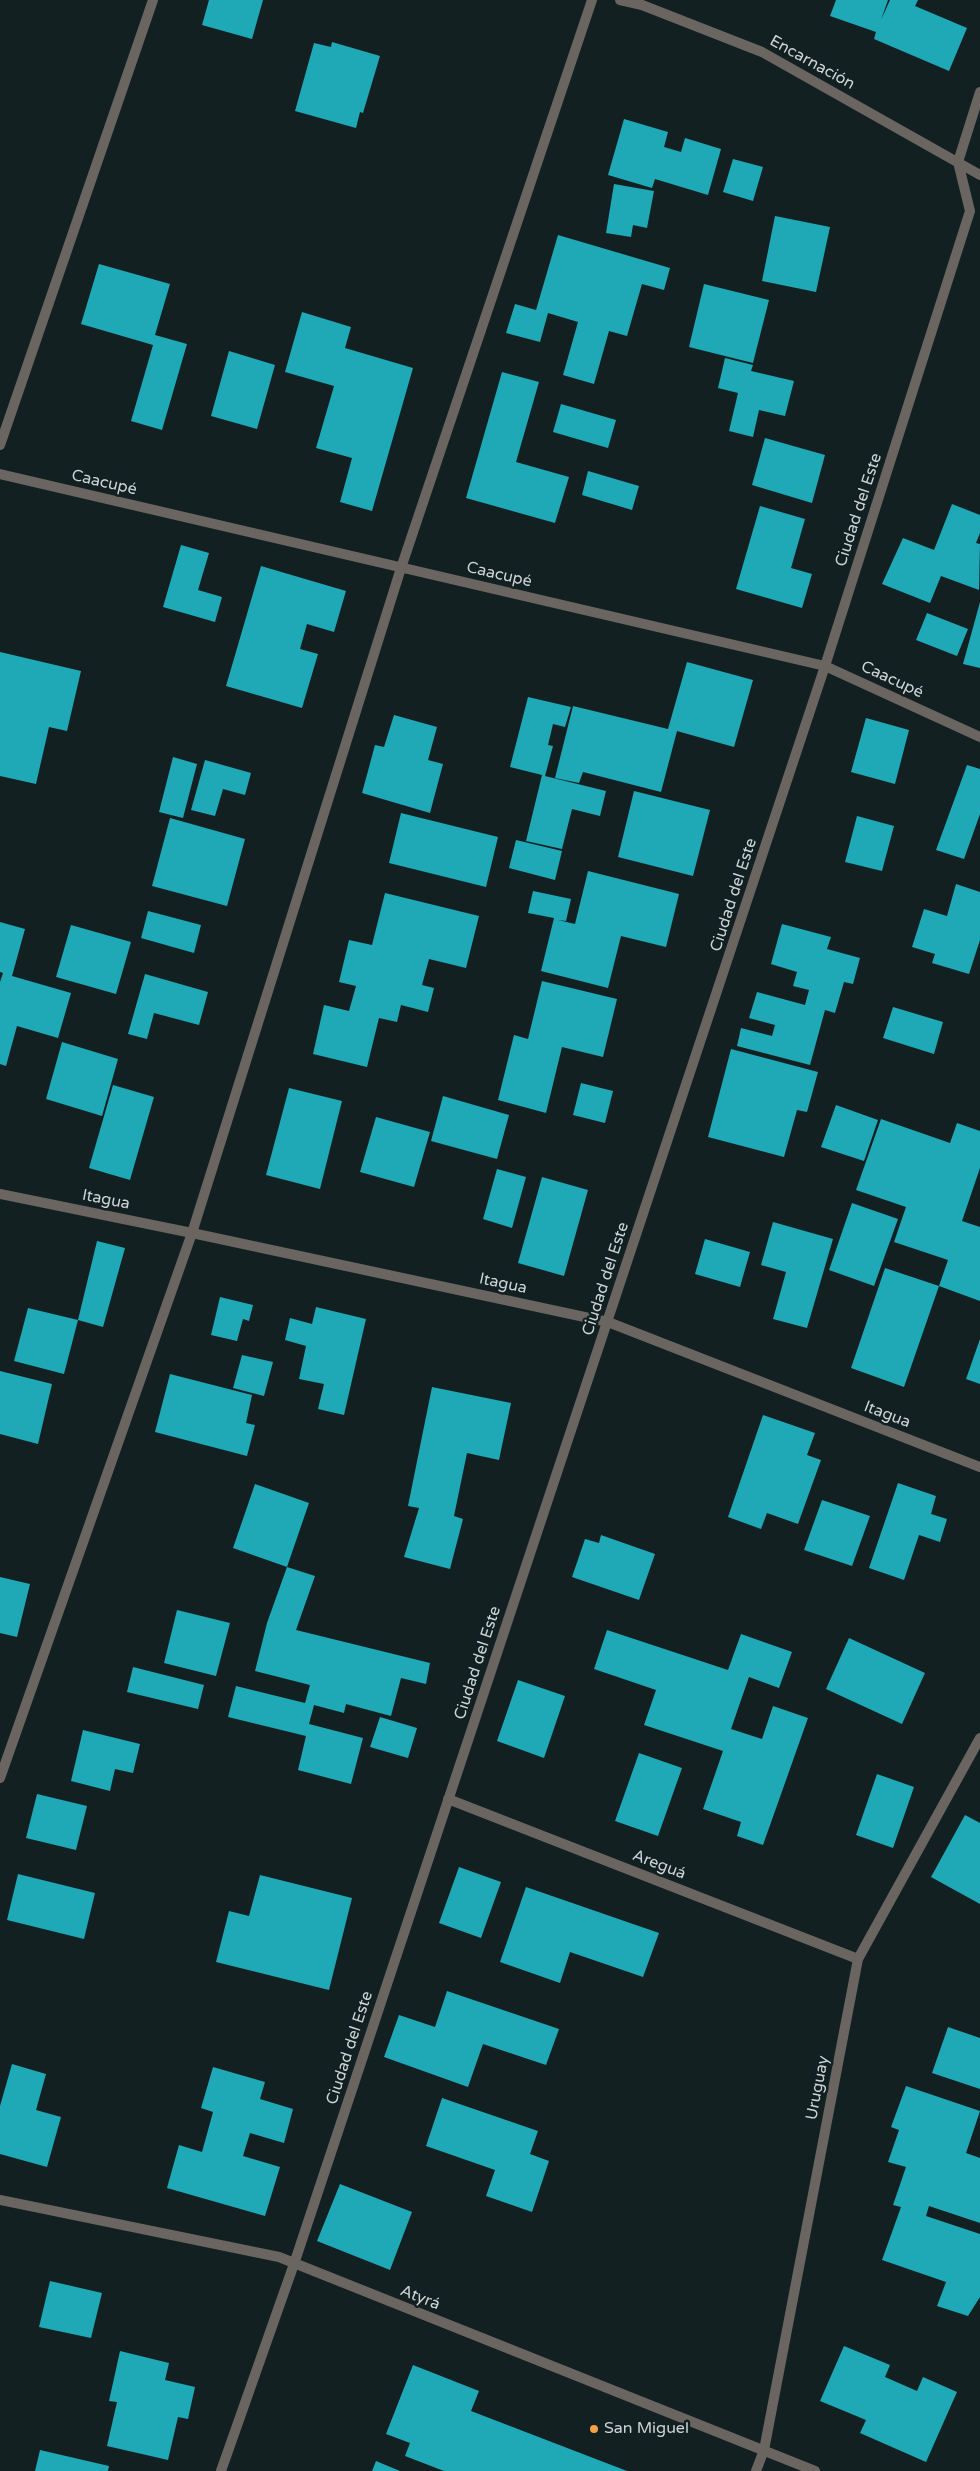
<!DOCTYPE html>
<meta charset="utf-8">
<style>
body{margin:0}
canvas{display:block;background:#122022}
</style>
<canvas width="980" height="2471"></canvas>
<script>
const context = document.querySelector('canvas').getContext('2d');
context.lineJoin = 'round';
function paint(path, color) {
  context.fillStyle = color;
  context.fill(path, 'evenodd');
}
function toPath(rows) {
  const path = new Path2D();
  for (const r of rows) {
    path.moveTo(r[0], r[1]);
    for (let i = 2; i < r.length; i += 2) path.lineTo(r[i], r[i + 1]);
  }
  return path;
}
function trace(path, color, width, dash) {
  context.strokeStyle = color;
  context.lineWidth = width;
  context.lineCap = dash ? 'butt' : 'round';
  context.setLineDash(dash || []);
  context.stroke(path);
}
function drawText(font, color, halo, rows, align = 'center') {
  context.font = font + ' "Varela Round",sans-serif';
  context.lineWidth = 5;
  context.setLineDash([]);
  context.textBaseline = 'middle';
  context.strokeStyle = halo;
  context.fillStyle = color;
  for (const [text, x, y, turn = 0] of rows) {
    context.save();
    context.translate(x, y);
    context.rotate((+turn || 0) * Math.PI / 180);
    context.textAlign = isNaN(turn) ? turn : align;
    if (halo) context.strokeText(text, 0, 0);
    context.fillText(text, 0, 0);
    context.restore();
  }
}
paint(toPath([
 [209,0,263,0,252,39,202,25],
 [836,0,888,0,881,20,890,0,918,0,915,6,967,28,949,71,874,39,876,32,830,16],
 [332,42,380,56,363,113,360,112,356,128,295,111,314,43,331,47],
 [624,119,668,132,664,147,681,152,685,138,721,149,708,195,655,179,652,188,608,175],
 [733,159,763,167,753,201,723,192],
 [614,184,654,191,647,228,633,225,631,237,606,233],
 [775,216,830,227,816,292,762,281],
 [558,235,670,268,664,290,642,284,627,336,609,331,594,384,563,375,578,322,548,313,540,342,506,333,515,304,536,310],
 [99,264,170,284,155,335,187,344,162,430,131,421,153,345,81,324],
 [704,284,769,300,753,363,689,347],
 [302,312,351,327,345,348,413,368,372,511,340,502,352,458,316,448,334,386,285,372],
 [229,351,275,365,257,429,211,416],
 [725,358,753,365,751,371,794,381,785,416,759,410,753,437,729,431,738,393,718,388],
 [502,372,539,382,516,462,569,477,555,523,466,498],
 [561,404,616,420,608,448,553,432],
 [765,438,825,455,812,503,752,485],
 [588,471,639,486,632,510,582,495],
 [952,504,980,515,980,533,976,543,980,544,979,590,941,576,930,603,882,584,903,538,934,550],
 [760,506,805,519,791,568,812,574,802,608,736,589],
 [181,545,209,553,198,590,222,597,215,622,163,607],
 [261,566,346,591,334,632,307,624,300,649,318,654,302,708,226,686],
 [980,602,980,668,963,664],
 [927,613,968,629,957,656,916,640],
 [0,652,81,671,67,731,49,727,36,784,0,776],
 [687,662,753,680,734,747,677,731,661,792,583,772,579,783,555,778,573,706,668,729],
 [528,697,571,707,565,727,553,724,548,745,553,746,545,776,606,791,600,816,572,809,562,849,526,841,542,775,510,767],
 [394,715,437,727,428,760,443,764,430,813,362,793,375,745,384,747],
 [866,718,909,730,895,784,851,772],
 [173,757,197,764,183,818,159,812],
 [205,760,251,773,245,795,223,789,215,816,191,810],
 [967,765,980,769,980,814,964,859,936,850],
 [634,791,710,810,693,876,618,857],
 [401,813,498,837,486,887,389,863],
 [857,816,894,826,882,871,845,862],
 [170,818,245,839,227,906,152,886],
 [516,840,562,851,555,880,509,868],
 [588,871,679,894,666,947,621,936,608,988,541,971,554,918,528,913,533,891,571,899,566,921,558,920,575,924],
 [956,884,980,892,980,940,969,974,932,963,935,954,912,947,924,909,947,916],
 [385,893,479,916,466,968,429,959,422,985,434,988,428,1012,401,1005,397,1022,379,1018,367,1067,313,1054,324,1005,349,1011,356,986,339,982,349,940,372,945],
 [148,911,201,925,194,953,141,938],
 [0,922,25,929,12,976,71,993,58,1038,17,1026,6,1066,0,1064,0,982,3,973,0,972],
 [782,924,831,937,827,949,860,958,853,984,844,982,835,1013,825,1010,810,1065,737,1046,741,1028,772,1036,775,1025,749,1018,757,992,805,1005,809,990,793,986,797,972,771,964],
 [71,925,131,942,116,994,56,977],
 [145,974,208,992,199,1025,154,1013,147,1039,128,1034],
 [542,981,617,999,603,1057,562,1047,546,1113,498,1100,514,1035,528,1039],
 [893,1007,943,1022,934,1054,883,1038],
 [62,1042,118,1059,102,1116,46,1099],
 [731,1049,818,1072,807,1112,797,1110,784,1157,708,1137],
 [581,1083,613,1091,605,1123,573,1115],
 [113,1085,154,1097,130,1180,89,1168],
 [289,1088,342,1101,320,1189,266,1175],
 [443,1096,509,1115,497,1159,431,1141],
 [836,1105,878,1120,864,1161,821,1147],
 [376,1117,430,1132,414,1187,360,1172],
 [881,1119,950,1143,957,1123,980,1131,980,1168,962,1221,980,1227,980,1301,939,1286,948,1260,894,1242,906,1207,856,1190],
 [497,1169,526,1177,512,1228,483,1219],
 [542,1177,588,1190,564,1276,518,1263],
 [852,1203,898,1219,874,1286,829,1270],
 [773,1222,833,1239,807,1328,773,1319,786,1272,761,1265],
 [705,1239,750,1252,740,1287,695,1274],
 [97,1241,125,1248,103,1327,78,1320],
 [885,1268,939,1286,904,1387,851,1368],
 [220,1297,253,1305,249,1321,243,1319,237,1341,211,1335],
 [316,1307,366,1319,344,1415,318,1409,324,1384,299,1379,306,1346,285,1340,290,1318,312,1324],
 [28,1308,78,1320,64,1374,14,1361],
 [980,1339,980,1384,966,1379],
 [242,1355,273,1362,264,1396,233,1388],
 [0,1371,52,1384,38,1444,0,1434],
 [170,1374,252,1395,246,1423,255,1425,247,1456,155,1432],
 [432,1387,511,1403,499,1460,467,1453,454,1516,463,1519,450,1569,404,1557,419,1508,408,1506],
 [763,1415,815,1433,807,1455,821,1460,798,1524,767,1513,761,1529,728,1517],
 [898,1483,936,1496,931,1514,947,1519,940,1542,919,1535,904,1580,869,1568],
 [255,1484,309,1503,287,1567,233,1548],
 [822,1500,870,1516,852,1566,804,1550],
 [601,1535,655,1554,639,1600,572,1577,585,1539,599,1543],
 [287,1567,315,1576,296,1630,430,1663,426,1684,401,1678,391,1716,346,1704,344,1713,314,1705,309,1724,363,1738,351,1784,298,1770,306,1736,228,1717,236,1686,305,1703,310,1685,255,1671,267,1623],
 [0,1577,30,1584,17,1637,0,1633],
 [177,1610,230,1623,216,1676,164,1663],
 [607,1630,728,1670,741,1634,792,1652,779,1688,749,1677,731,1729,762,1739,773,1706,808,1718,763,1845,737,1836,741,1822,703,1809,723,1751,644,1725,656,1690,594,1669],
 [849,1638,925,1673,902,1724,826,1689],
 [133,1667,204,1685,198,1709,127,1692],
 [518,1680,565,1696,544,1758,497,1741],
 [380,1717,417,1728,408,1758,370,1747],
 [83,1730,140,1744,133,1773,115,1769,110,1791,71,1781],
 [639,1753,682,1768,658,1836,615,1821],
 [877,1774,914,1787,893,1848,856,1835],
 [37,1794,87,1806,76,1850,26,1838],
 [965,1815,980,1823,980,1904,931,1877],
 [459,1867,501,1882,481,1938,439,1923],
 [18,1874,95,1893,84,1939,7,1920],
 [260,1875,352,1898,329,1990,216,1962,229,1911,249,1916],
 [526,1887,659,1933,643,1977,570,1952,560,1983,500,1962],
 [447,1991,559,2029,546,2065,483,2044,468,2087,384,2057,399,2015,435,2027],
 [948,2027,980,2038,980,2089,932,2073],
 [12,2064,46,2074,36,2110,61,2117,47,2167,0,2154,0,2106],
 [213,2067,265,2082,260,2099,293,2109,284,2143,250,2133,243,2156,280,2167,265,2216,167,2188,179,2145,202,2152,213,2112,201,2108],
 [906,2086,980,2111,966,2153,980,2158,980,2223,929,2206,926,2216,980,2234,980,2297,968,2316,937,2306,946,2282,882,2260,901,2207,893,2205,906,2167,888,2162,899,2130,891,2127],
 [442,2098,538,2131,530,2154,549,2161,532,2212,486,2196,495,2170,426,2146],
 [340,2184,412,2212,390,2270,317,2241],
 [50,2281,102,2293,91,2338,39,2327],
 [844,2346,890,2365,885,2377,917,2391,923,2377,957,2392,926,2462,860,2433,866,2420,820,2401],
 [120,2351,169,2363,165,2380,195,2387,188,2419,178,2417,168,2460,107,2446,117,2402,109,2401],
 [413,2365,479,2391,471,2411,627,2471,444,2471,405,2456,410,2443,386,2434],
 [40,2450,109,2466,108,2471,35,2471],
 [376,2461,400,2471,372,2471]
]), '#1fa8b6');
trace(toPath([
 [620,0,642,5,762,52,980,175],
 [0,445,153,0],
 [0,474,825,666,980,737],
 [0,1194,192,1233,608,1322,980,1467],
 [0,1778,192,1233,401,568,592,0],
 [448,1799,858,1959],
 [0,2200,279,2257,815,2471],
 [221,2471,294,2264,825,666,970,211,958,162,980,92],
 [756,2471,764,2450,858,1959,980,1738]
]), '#6a6561', 10);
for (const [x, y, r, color] of [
 [594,2429,5,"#f5a246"]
]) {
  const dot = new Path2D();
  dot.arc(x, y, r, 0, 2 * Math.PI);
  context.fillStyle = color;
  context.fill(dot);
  trace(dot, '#122022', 2);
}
drawText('16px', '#ccd5d6', '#122022', [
 ["Encarnación",812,63,29],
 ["Caacupé",104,483,13],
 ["Ciudad del Este",859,510,-72],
 ["Caacupé",499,575,13],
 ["Caacupé",892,680,25],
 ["Ciudad del Este",734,895,-72],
 ["Itagua",106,1200,11],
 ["Ciudad del Este",606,1279,-72],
 ["Itagua",503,1284,12],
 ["Itagua",887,1415,21],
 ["Ciudad del Este",478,1663,-72],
 ["Areguá",659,1865,21],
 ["Ciudad del Este",350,2048,-72],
 ["Uruguay",818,2088,-79],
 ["Atyrá",420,2298,22]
]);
drawText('16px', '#ccd5d6', '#122022', [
 ["San Miguel",604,2429]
], 'left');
</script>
